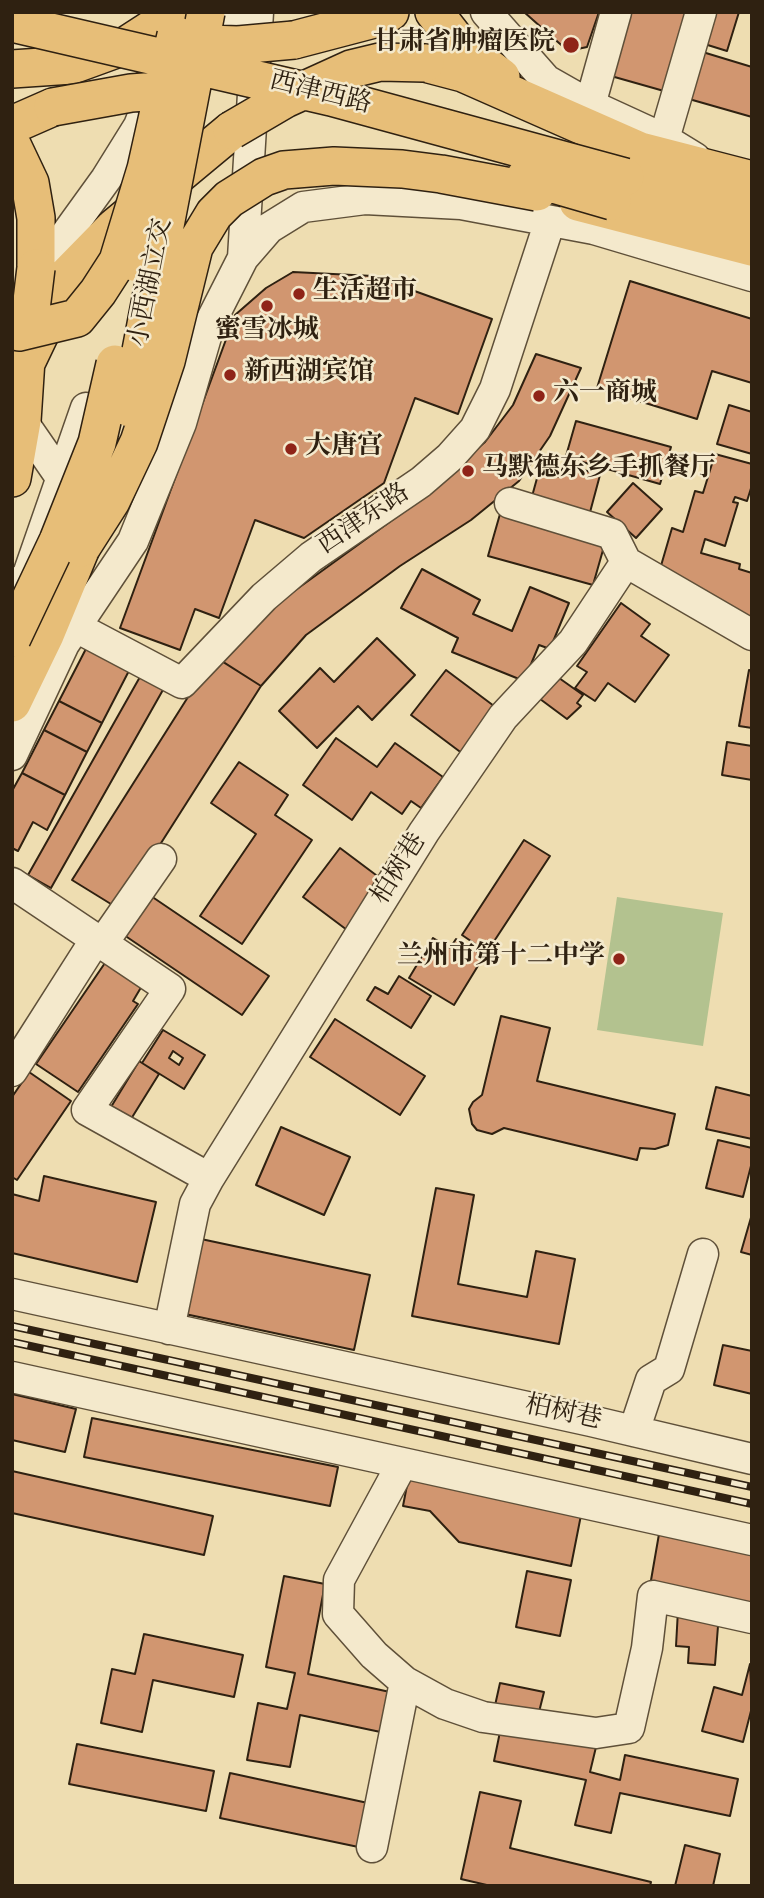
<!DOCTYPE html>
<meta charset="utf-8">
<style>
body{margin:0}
#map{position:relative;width:764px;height:1898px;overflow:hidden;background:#eeddb1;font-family:"Sorts Mill Goudy",serif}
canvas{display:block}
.frame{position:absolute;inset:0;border:14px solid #2f2111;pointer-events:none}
</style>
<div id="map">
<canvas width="764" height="1898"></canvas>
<div class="frame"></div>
</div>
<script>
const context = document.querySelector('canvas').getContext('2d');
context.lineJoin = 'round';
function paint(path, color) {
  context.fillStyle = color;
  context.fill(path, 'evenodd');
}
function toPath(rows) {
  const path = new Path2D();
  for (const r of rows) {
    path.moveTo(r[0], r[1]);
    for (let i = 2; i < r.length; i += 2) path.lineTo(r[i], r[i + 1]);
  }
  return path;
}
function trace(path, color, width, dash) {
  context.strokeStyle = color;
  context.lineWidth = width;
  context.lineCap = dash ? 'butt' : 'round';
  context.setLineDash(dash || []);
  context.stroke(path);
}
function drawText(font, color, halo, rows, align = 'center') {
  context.font = font + ' "Sorts Mill Goudy","Noto Serif SC",serif';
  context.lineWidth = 5;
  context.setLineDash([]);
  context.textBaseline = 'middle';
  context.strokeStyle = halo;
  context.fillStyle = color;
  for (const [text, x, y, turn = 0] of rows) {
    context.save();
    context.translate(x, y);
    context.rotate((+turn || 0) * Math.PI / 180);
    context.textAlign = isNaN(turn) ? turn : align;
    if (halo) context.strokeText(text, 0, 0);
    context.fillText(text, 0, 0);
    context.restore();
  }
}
paint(toPath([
 [617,897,723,913,703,1046,597,1030]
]), '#b3c28f');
const building = toPath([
 [524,12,599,12,587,47,568,51,524,12],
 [630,12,695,12,671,93,611,76,630,12],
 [707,12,739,12,727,51,698,42,707,12],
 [696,50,752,67,752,117,682,97,696,50],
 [293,272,373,276,492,319,458,414,415,398,384,483,304,538,255,520,219,618,195,609,180,650,120,628,235,315,266,288,293,272],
 [630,281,752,319,752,383,712,371,697,419,597,388,630,281],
 [536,354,581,368,550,436,519,481,471,520,400,566,306,635,261,686,223,662,279,602,402,513,485,442,513,405,536,354],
 [729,405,752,412,752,454,717,444,729,405],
 [576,421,671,447,660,484,579,461,577,468,600,475,589,516,531,500,539,471,560,477,576,421],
 [715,454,752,464,752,485,747,501,735,497,733,502,738,503,725,546,705,539,701,553,740,564,739,569,752,573,752,618,658,576,672,528,683,532,695,491,703,493,715,454],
 [633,483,662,509,636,538,607,512,633,483],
 [500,514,605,543,593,585,488,556,500,514],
 [422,569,480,600,473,614,512,631,530,587,569,603,550,649,539,645,524,681,452,652,458,638,401,608,422,569],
 [621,603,650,624,641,636,669,655,635,702,608,683,595,701,575,688,587,672,577,666,621,603],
 [377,638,415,675,372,720,358,706,317,748,279,711,320,668,334,682,377,638],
 [90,641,133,663,102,723,59,701,90,641],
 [214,656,261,686,119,909,72,880,214,656],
 [145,668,168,681,51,888,28,875,145,668],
 [446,670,498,709,463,754,411,715,446,670],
 [749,670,752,671,752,728,739,726,749,670],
 [552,673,583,695,577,703,581,706,567,719,536,696,552,673],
 [59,701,102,723,87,752,44,730,59,701],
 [44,730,87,752,65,795,22,773,44,730],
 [336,738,377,767,395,743,443,777,421,808,411,801,402,814,371,792,352,820,303,785,336,738],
 [727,742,752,746,752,780,722,775,727,742],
 [239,762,288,795,275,815,312,840,242,944,200,916,256,834,211,803,239,762],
 [22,773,65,795,47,830,33,822,18,851,12,848,12,791,22,773],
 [524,840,550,856,487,952,462,935,524,840],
 [340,848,384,881,347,930,303,897,340,848],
 [148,894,269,976,242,1015,121,933,148,894],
 [433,938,450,948,456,939,484,956,454,1005,409,978,433,938],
 [107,960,143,984,133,1001,138,1004,78,1092,36,1064,107,960],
 [399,976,431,996,411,1028,367,1000,375,987,388,994,399,976],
 [501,1016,550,1028,537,1081,675,1114,668,1145,655,1149,640,1148,637,1160,504,1128,492,1134,477,1130,472,1124,469,1109,473,1102,482,1095,501,1016],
 [335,1019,425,1076,400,1115,310,1057,335,1019],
 [163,1030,205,1055,184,1089,142,1063,163,1030],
 [173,1051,183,1058,179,1065,169,1058,173,1051],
 [139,1061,159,1074,131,1119,111,1107,139,1061],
 [29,1072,71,1101,17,1180,12,1177,12,1097,29,1072],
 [716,1087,752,1096,752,1139,706,1129,716,1087],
 [281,1127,350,1157,324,1215,256,1185,281,1127],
 [718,1140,752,1148,752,1162,743,1197,706,1188,718,1140],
 [44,1176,156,1202,137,1282,12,1253,12,1194,39,1201,44,1176],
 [436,1188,474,1195,458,1284,527,1297,536,1251,575,1259,559,1344,412,1316,436,1188],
 [752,1214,752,1255,741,1252,752,1214],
 [201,1239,370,1275,354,1350,185,1314,201,1239],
 [723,1345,752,1351,752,1394,714,1385,723,1345],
 [12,1394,76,1409,65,1452,12,1440,12,1394],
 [92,1418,338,1467,330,1506,84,1457,92,1418],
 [12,1471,213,1516,204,1555,12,1513,12,1471],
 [409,1475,582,1510,571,1566,459,1542,430,1511,403,1506,409,1475],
 [659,1534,752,1551,752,1605,650,1586,659,1534],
 [527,1571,571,1580,560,1636,516,1627,527,1571],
 [284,1576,325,1584,308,1674,399,1694,390,1734,300,1715,290,1767,247,1760,258,1703,287,1709,295,1673,266,1667,284,1576],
 [678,1610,719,1613,715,1665,688,1663,689,1647,676,1646,678,1610],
 [144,1634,243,1655,234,1697,153,1680,142,1732,101,1723,112,1669,135,1674,144,1634],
 [750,1664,752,1707,743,1742,702,1731,714,1687,742,1695,750,1664],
 [500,1683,544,1692,537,1720,494,1710,500,1683],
 [501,1727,596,1747,590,1772,620,1780,625,1755,738,1779,730,1816,620,1793,611,1833,575,1825,586,1780,494,1761,501,1727],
 [77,1744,214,1771,206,1811,69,1784,77,1744],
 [230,1773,377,1805,368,1849,220,1818,230,1773],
 [480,1792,521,1801,510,1848,651,1882,650,1886,491,1886,461,1879,480,1792],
 [685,1845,720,1854,713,1886,675,1886,685,1845]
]);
paint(building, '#d19670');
trace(building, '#2f2111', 2);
const minor = toPath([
 [486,12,546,80,590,105,664,139,695,158],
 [191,41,235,12],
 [590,105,616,12],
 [664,139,701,12],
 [243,258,269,228,303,207,365,199,461,204,594,229,752,276],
 [34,289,67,233,106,179,139,126,151,95],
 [22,421,60,476],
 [626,562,752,635],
 [12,582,23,589,86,408],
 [76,627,182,683,264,597,311,557,421,482,450,457,475,429,495,389,550,221],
 [12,755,64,644,133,541,181,423,210,323,243,258,258,12],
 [12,883,170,989,87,1110,209,1178],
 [102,944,161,859],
 [12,1071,96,939],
 [12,1294,591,1421,752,1459],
 [169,1329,195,1204,209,1178,424,832,503,717,573,642,626,562,612,534,510,503],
 [12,1377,752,1540],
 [634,1431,651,1380,669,1369,703,1254],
 [402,1464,339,1580,338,1614,374,1655,405,1682,445,1704,483,1717,596,1733,629,1728,647,1648,653,1596,752,1618],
 [372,1847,405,1682]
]);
const major = toPath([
 [434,12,462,48,501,77],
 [294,40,374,19,390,12],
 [425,63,463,73,640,151,752,180],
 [12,69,72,65,127,45,178,12],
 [12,125,53,107],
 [12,145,30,183,36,218,36,268],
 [625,177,752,214],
 [578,202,752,247],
 [24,367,68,275,114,228,232,130],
 [12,478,22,421,27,344],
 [12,703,45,635,81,548]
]);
trace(minor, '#5f5039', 33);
trace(major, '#2f2111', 40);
trace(minor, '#f4e9cc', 30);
trace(major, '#e7be78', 37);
const rail = toPath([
 [12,1326,752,1487],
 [12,1342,752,1504]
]);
trace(rail, '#2f2111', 8);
trace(rail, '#f4e9cc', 5, [16]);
const majorBridge = toPath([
 [12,23,331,97,625,177],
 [176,43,238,45,294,40],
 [53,107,131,93,187,89],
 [232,130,285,99,351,69,380,62,425,63],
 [526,176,612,201],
 [133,262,146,169],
 [31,309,36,268],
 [12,330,19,332,77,318,98,292,118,261,146,169,176,35],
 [130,408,206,12],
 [81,548,111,501,139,442,166,361,194,247,214,214,229,199,264,177,284,170,334,166,402,169,441,174,537,192],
 [12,638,58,541,97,443,115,364]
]);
trace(majorBridge, '#2f2111', 40, []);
trace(majorBridge, '#e7be78', 37);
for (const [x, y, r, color] of [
 [571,45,9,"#8f2418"],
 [299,294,7,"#8f2418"],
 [267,306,7,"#8f2418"],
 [230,375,7,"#8f2418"],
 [539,396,7,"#8f2418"],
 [291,449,7,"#8f2418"],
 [468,471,7,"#8f2418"],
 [619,959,7,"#8f2418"]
]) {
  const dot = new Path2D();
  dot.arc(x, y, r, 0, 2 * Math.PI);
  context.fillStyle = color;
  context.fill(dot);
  trace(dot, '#f4e9cc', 2.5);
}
drawText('bold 26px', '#2f2111', '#f4e9cc', [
 ["甘肃省肿瘤医院",555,45,"right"],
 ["生活超市",313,294],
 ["蜜雪冰城",267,333,"center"],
 ["新西湖宾馆",244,375],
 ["六一商城",553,396],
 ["大唐宫",305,449],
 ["马默德东乡手抓餐厅",482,471],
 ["兰州市第十二中学",605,959,"right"]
], 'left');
drawText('26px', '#2f2111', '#f4e9cc', [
 ["西津西路",320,95,14],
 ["小西湖立交",153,283,-79],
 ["西津东路",365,521,-34],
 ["柏树巷",401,870,-58],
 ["柏树巷",563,1415,12]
]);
</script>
